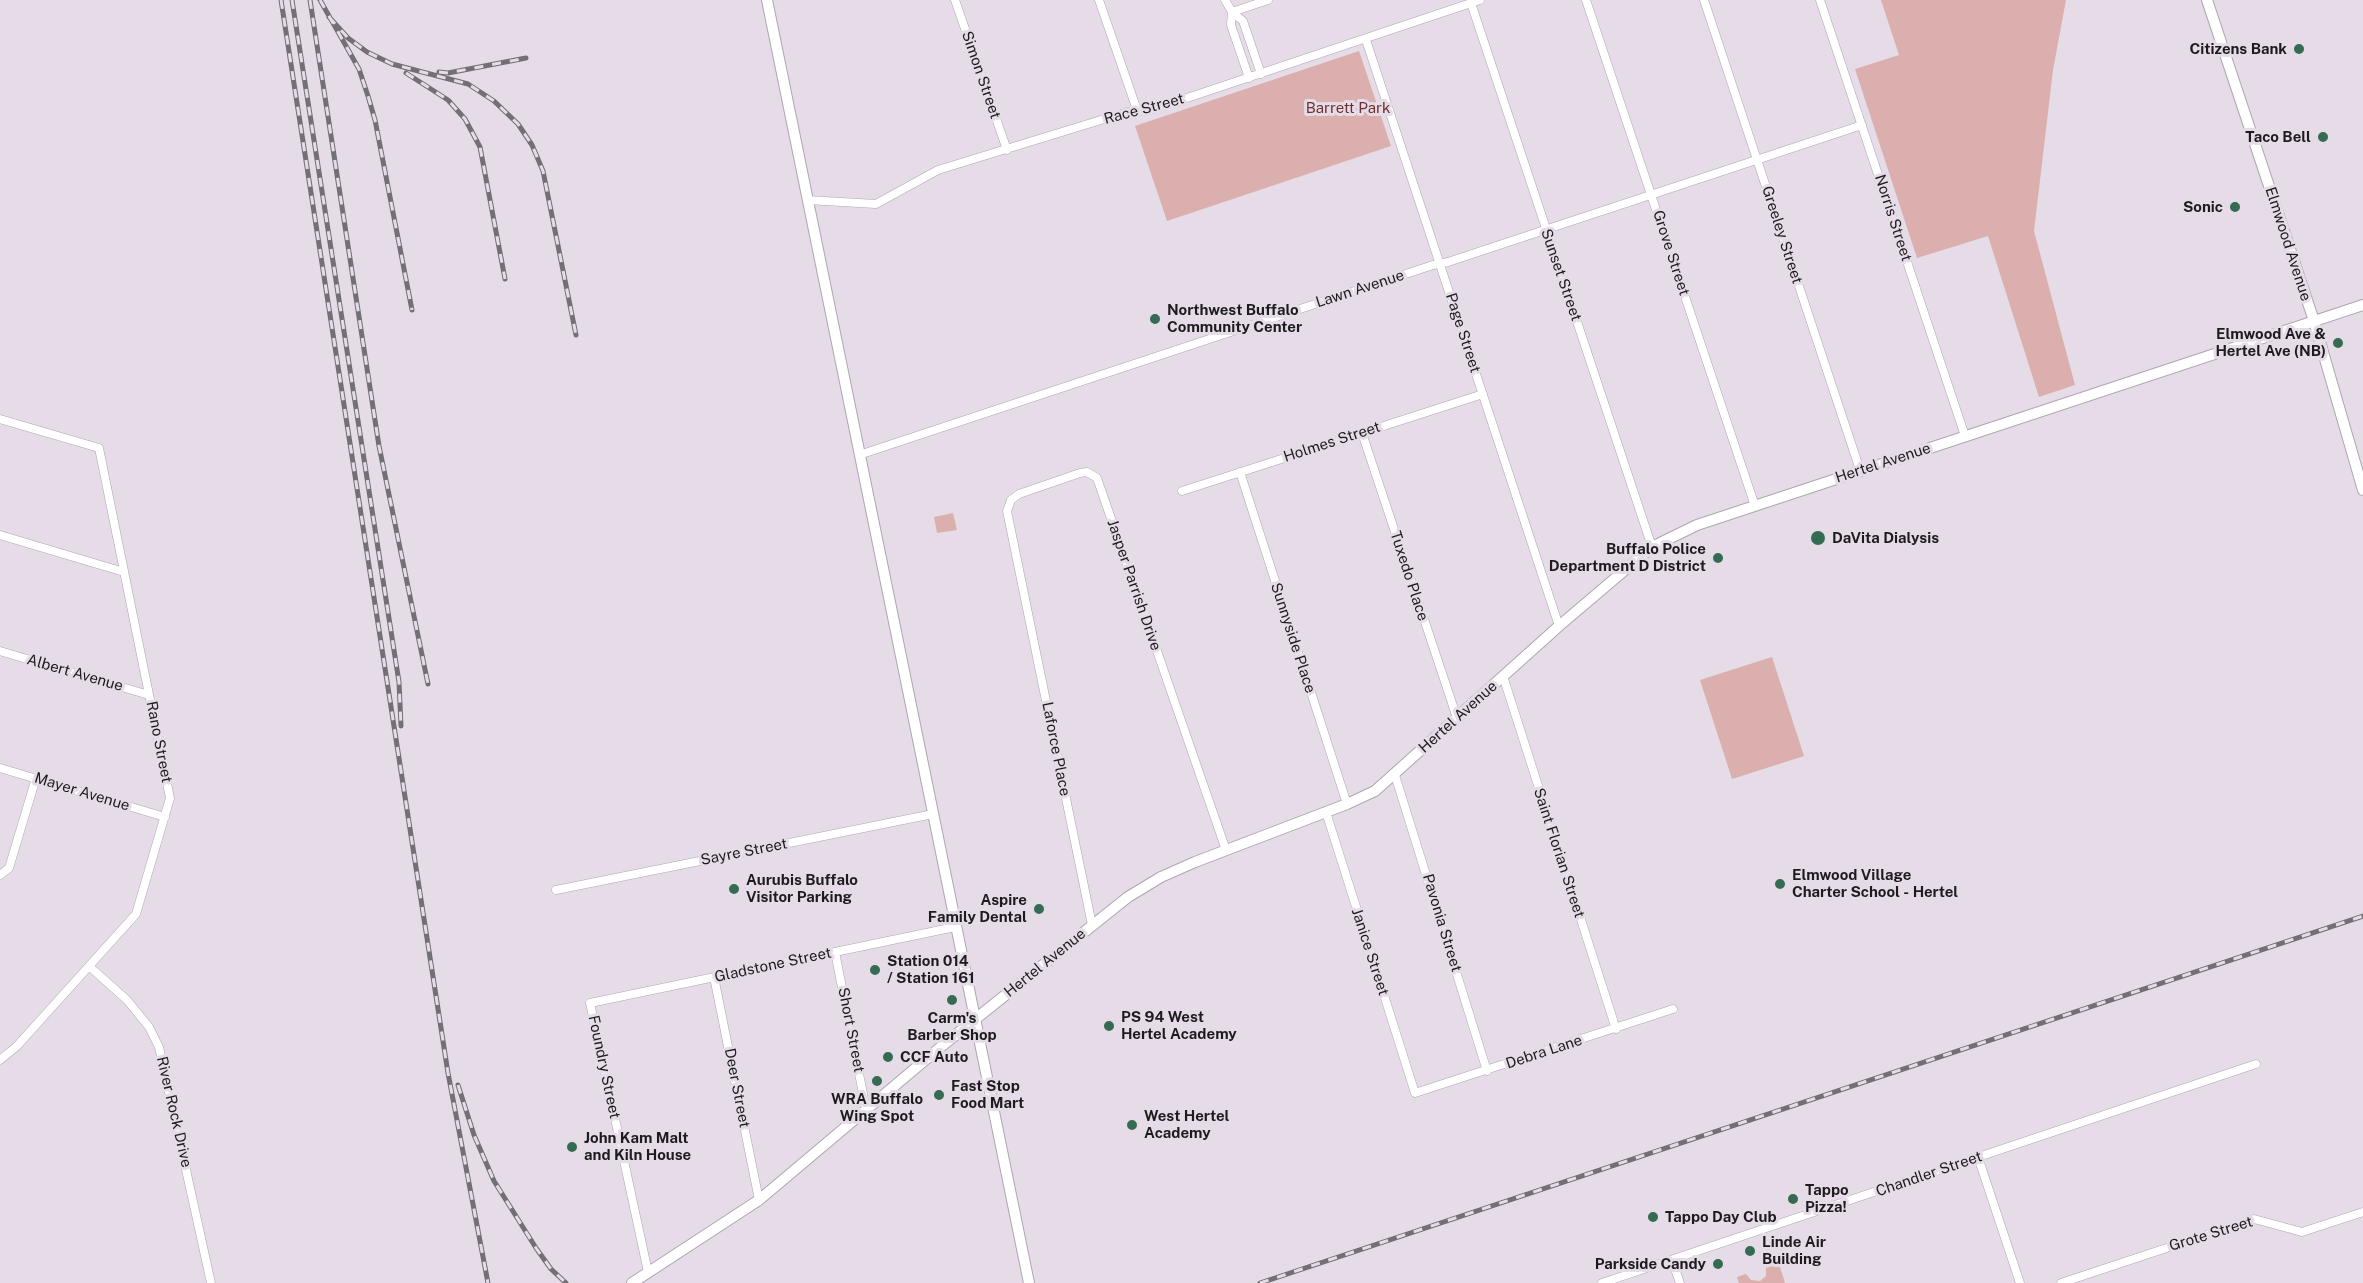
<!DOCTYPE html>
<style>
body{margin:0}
canvas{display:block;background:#e5dce8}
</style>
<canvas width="2363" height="1283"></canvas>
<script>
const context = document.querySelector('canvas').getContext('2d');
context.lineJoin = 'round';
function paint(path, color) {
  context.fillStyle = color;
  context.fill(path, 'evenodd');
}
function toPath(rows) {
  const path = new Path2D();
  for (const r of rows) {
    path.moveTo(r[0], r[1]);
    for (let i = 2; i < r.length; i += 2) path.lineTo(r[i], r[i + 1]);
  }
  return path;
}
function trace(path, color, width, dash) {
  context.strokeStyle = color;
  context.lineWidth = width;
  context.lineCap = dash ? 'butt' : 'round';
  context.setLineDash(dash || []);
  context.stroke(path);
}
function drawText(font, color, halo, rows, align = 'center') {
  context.font = font + ' "Public Sans",sans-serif';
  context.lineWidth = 6;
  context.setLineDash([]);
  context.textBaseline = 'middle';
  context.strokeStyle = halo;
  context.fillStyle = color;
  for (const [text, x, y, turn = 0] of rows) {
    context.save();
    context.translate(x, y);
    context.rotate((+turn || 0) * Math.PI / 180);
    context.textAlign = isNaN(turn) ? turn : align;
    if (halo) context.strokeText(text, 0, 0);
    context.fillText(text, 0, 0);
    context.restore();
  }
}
paint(toPath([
 [1881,0,2066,0,2053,70,2034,231,2075,385,2039,397,1988,236,1917,258,1855,69,1899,55],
 [1359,51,1391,146,1167,221,1135,126],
 [953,513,957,530,937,533,934,517],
 [1772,657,1804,756,1732,779,1700,680],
 [1779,1264,1785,1283,1739,1283,1737,1277,1746,1274,1751,1280,1760,1281,1766,1276,1766,1268]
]), '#daafad');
const street = toPath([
 [955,0,1007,150],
 [1099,0,1137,110],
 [1225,0,1232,12,1268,0],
 [1586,0,1755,506],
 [1704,0,1860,470],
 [1820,0,1965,436],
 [1471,3,1652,547],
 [1232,12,1243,21,1261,74],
 [1232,12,1231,25,1249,78],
 [1366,40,1559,626],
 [807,200,876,204,938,170,1127,112,1150,110,1190,97,1480,0],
 [0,419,99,448,170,798,136,914,17,1046,0,1060],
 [1362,433,1457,718],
 [859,455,1433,265,1448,262,1862,125],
 [1240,472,1347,804],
 [1182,491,1483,394],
 [0,535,124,572],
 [0,651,149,695],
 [1503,676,1616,1029],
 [0,768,165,817],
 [1395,775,1487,1071],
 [1326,812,1415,1093,1673,1009],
 [0,875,9,868,36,778],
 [556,890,933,814],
 [1092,925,1007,511,1011,500,1019,494,1080,473,1087,472,1097,478,1226,850],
 [835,952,866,1109],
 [90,967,127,1000,149,1027,159,1047,211,1283],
 [714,977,759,1200],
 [1978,1157,2020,1283],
 [1672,1260,1680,1283],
 [648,1272,590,1003,955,927],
 [1602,1283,2256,1064],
 [2061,1283,2254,1219,2302,1232,2363,1212]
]);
const secondary = toPath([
 [767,0,1029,1283],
 [2207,0,2314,321,2363,490],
 [632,1283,759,1200,943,1045,1128,897,1161,877,1195,862,1347,804,1375,791,1559,626,1652,547,1697,525,2363,305]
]);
trace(street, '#aea5b1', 9);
trace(secondary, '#aea5b1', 12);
trace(street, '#fff', 8);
trace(secondary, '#fff', 10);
const rail = toPath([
 [281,0,448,1073,488,1283],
 [292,0,399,682,401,726],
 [310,0,379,446,428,684],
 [320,0,359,69,368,96,375,120,412,310],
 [329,17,348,38,367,52,392,64,468,84,494,101,518,124,532,145,543,171,576,335],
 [439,72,448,73,526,58],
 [406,73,448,100,465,119,480,147,505,279],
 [458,1085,474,1135,494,1181,536,1248,551,1269,566,1283],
 [1260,1283,2363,916]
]);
trace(rail, '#746e76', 5);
trace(rail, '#e5dce8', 3, [9]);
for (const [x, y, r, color] of [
 [2299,49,6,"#356b52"],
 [2323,137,6,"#356b52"],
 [2235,207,6,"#356b52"],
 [1155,319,6,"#356b52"],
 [2338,343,6,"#356b52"],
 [1818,538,8,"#356b52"],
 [1718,558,6,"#356b52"],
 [1780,884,6,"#356b52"],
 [734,889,6,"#356b52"],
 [1039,909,6,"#356b52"],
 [875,970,6,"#356b52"],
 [952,1000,6,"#356b52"],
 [1109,1026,6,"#356b52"],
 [888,1057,6,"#356b52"],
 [877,1081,6,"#356b52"],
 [939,1095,6,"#356b52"],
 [1132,1125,6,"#356b52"],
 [572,1147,6,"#356b52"],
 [1793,1199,6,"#356b52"],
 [1653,1217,6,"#356b52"],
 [1750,1251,6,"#356b52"],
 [1718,1264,6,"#356b52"]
]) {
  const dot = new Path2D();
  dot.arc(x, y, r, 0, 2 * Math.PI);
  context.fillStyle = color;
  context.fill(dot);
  trace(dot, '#e5dce8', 2);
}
drawText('bold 15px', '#1e1b1f', '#e5dce8', [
 ["Citizens Bank",2287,49,"right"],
 ["Taco Bell",2311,137,"right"],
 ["Sonic",2223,207,"right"],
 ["Northwest Buffalo",1167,310],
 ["Community Center",1167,327],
 ["Elmwood Ave &",2326,334,"right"],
 ["Hertel Ave (NB)",2326,351,"right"],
 ["DaVita Dialysis",1832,538],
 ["Buffalo Police",1706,549,"right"],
 ["Department D District",1706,566,"right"],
 ["Elmwood Village",1792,875],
 ["Charter School - Hertel",1792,892],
 ["Aurubis Buffalo",746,880],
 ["Visitor Parking",746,897],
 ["Aspire",1027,900,"right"],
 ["Family Dental",1027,917,"right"],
 ["Station 014",887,961],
 ["/ Station 161",887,978],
 ["PS 94 West",1121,1017],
 ["Hertel Academy",1121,1034],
 ["Carm's",952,1018,"center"],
 ["Barber Shop",952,1035,"center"],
 ["CCF Auto",900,1057],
 ["Fast Stop",951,1086],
 ["Food Mart",951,1103],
 ["WRA Buffalo",877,1099,"center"],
 ["Wing Spot",877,1116,"center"],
 ["West Hertel",1144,1116],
 ["Academy",1144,1133],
 ["John Kam Malt",584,1138],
 ["and Kiln House",584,1155],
 ["Tappo",1805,1190],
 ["Pizza!",1805,1207],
 ["Tappo Day Club",1665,1217],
 ["Linde Air",1762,1242],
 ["Building",1762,1259],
 ["Parkside Candy",1706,1264,"right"]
], 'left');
drawText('15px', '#1e1b1f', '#e5dce8', [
 ["Simon Street",981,75,71],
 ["Race Street",1144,109,-15],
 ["Norris Street",1893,218,72],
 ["Greeley Street",1782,235,72],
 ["Elmwood Avenue",2288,244,72],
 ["Grove Street",1671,253,72],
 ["Sunset Street",1561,275,71],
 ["Lawn Avenue",1360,289,-18],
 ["Page Street",1463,333,72],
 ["Holmes Street",1332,442,-18],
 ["Hertel Avenue",1883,463,-18],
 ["Tuxedo Place",1409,576,72],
 ["Jasper Parrish Drive",1134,585,71],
 ["Sunnyside Place",1293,638,72],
 ["Albert Avenue",75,673,16],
 ["Hertel Avenue",1458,717,-42],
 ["Rano Street",159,742,79],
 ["Laforce Place",1056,749,79],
 ["Mayer Avenue",82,792,17],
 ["Sayre Street",744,852,-11],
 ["Saint Florian Street",1559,853,72],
 ["Pavonia Street",1442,923,73],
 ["Janice Street",1370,952,72],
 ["Hertel Avenue",1045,963,-39],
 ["Gladstone Street",773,965,-12],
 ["Short Street",851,1030,79],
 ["Debra Lane",1544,1052,-18],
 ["Foundry Street",604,1067,78],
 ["Deer Street",737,1088,79],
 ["River Rock Drive",174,1112,77],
 ["Chandler Street",1929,1174,-19],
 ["Grote Street",2211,1234,-17]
]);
drawText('15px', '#703031', '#e5dce8', [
 ["Barrett Park",1348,108]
]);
</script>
